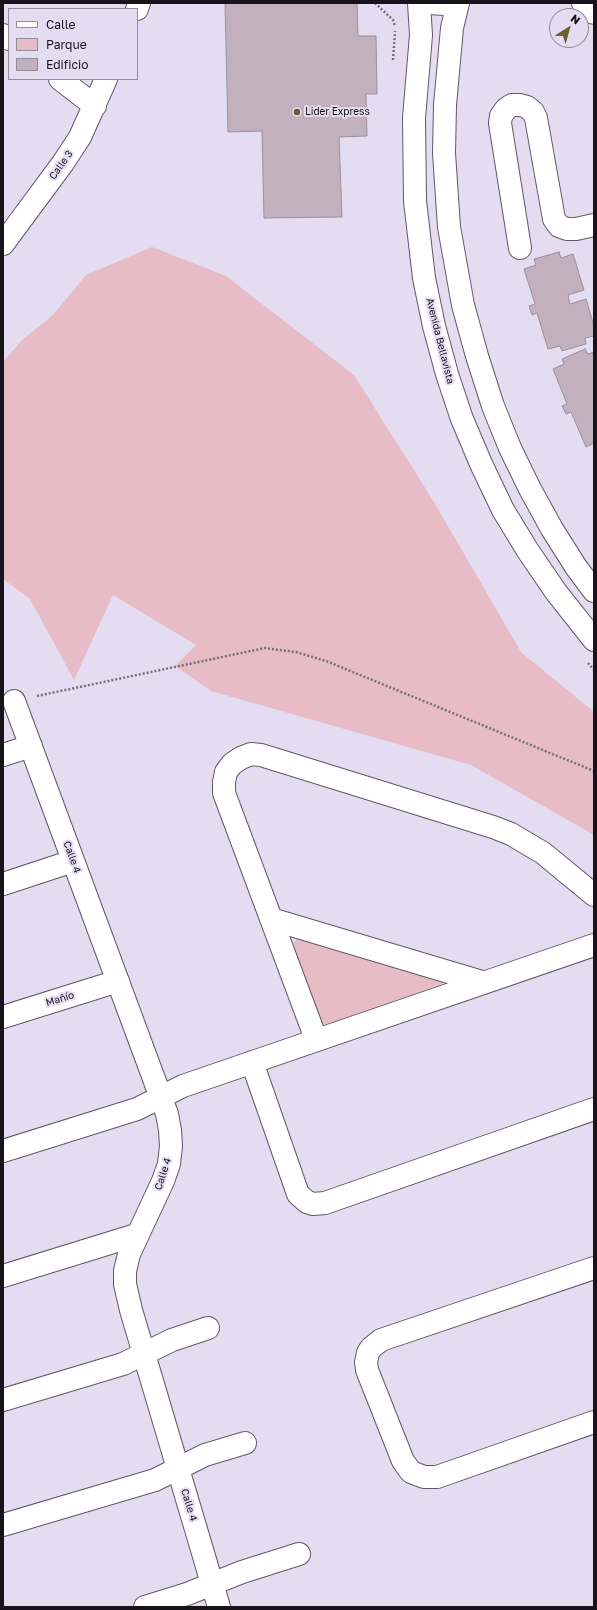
<!DOCTYPE html>
<meta charset="utf-8">
<style>
body{margin:0}
#map{position:relative;width:597px;height:1610px;overflow:hidden;background:#e4dcf1;font-family:"Golos Text",sans-serif}
canvas{display:block}
.frame{position:absolute;inset:0;border:4px solid #16131a;pointer-events:none}
.legend{position:absolute;left:8px;top:8px;width:130px;height:72px;box-sizing:border-box;background:#e4dcf1;border:1px solid #928c9b;margin:0;padding:5px 7px;list-style:none;font-size:12px;color:#16131a}
.legend li{display:flex;align-items:center;gap:8px;height:20px}
.legend b{width:20px;border:1px solid #928c9b}
.north{position:absolute;left:549px;top:8px;width:40px;height:40px;box-sizing:border-box;background:#e4dcf1;border:1px solid #928c9b;border-radius:50%;rotate:37deg;font-size:11px;font-weight:700;line-height:16px;text-align:center;color:#16131a}
.north::after{content:'';display:block;margin:auto;width:14px;height:18px;background:#6d5f2c;clip-path:polygon(50% 0,100% 100%,50% 72%,0 100%)}
</style>
<div id="map">
<canvas width="597" height="1610"></canvas>
<div class="frame"></div>
<ul class="legend">
<li><b style="height:5px;background:#fff"></b>Calle</li>
<li><b style="height:11px;background:#e8bcc6"></b>Parque</li>
<li><b style="height:11px;background:#c3b0bf"></b>Edificio</li>
</ul>
<div class="north">N</div>
</div>
<script>
const context = document.querySelector('canvas').getContext('2d');
context.lineJoin = 'round';
function paint(path, color) {
  context.fillStyle = color;
  context.fill(path, 'evenodd');
}
function toPath(rows) {
  const path = new Path2D();
  for (const r of rows) {
    path.moveTo(r[0], r[1]);
    for (let i = 2; i < r.length; i += 2) path.lineTo(r[i], r[i + 1]);
  }
  return path;
}
function trace(path, color, width, dash) {
  context.strokeStyle = color;
  context.lineWidth = width;
  context.lineCap = dash ? 'butt' : 'round';
  context.setLineDash(dash || []);
  context.stroke(path);
}
function drawText(font, color, halo, rows, align = 'center') {
  context.font = font + ' "Golos Text",sans-serif';
  context.lineWidth = 4;
  context.setLineDash([]);
  context.textBaseline = 'middle';
  context.strokeStyle = halo;
  context.fillStyle = color;
  for (const [text, x, y, turn = 0] of rows) {
    context.save();
    context.translate(x, y);
    context.rotate((+turn || 0) * Math.PI / 180);
    context.textAlign = isNaN(turn) ? turn : align;
    if (halo) context.strokeText(text, 0, 0);
    context.fillText(text, 0, 0);
    context.restore();
  }
}
paint(toPath([
 [152,247,226,276,354,375,434,502,521,652,594,712,594,835,471,765,211,691,175,666,196,645,113,595,74,680,30,599,3,579,3,362,22,340,53,315,86,275],
 [299,937,441,980,443,986,329,1026,323,1023,318,1018,293,949,294,942]
]), '#e8bcc6');
const building = toPath([
 [225,3,357,3,358,36,376,36,377,94,366,94,367,136,339,137,342,217,264,218,262,131,228,132,225,3],
 [559,252,561,258,573,254,584,290,568,295,570,304,586,299,594,326,594,336,585,338,586,344,562,351,560,346,548,349,537,313,532,315,529,306,535,304,524,269,536,265,534,259,559,252],
 [585,349,588,354,594,352,594,443,586,447,571,412,566,414,562,406,567,404,553,369,564,364,562,359,585,349]
]);
paint(building, '#c3b0bf');
trace(building, '#a08d9c', 1);
const minor = toPath([
 [419,3,421,35,414,118,415,201,424,278,434,326,447,374,462,419,482,466,503,510,528,551,556,592,594,640],
 [429,3,445,4,452,3],
 [458,3,452,28,445,105,444,153,449,227,463,305,477,356,493,406,510,448,530,489,552,529,576,567,594,591],
 [583,3,594,13],
 [137,9,139,3],
 [3,35,9,39],
 [60,79,95,106],
 [3,244,63,163,80,137,106,79],
 [520,248,500,123,501,116,506,109,512,105,520,105,527,107,533,112,536,118,554,219,559,226,567,229,576,229,594,225],
 [14,701,167,1114,170,1130,171,1146,169,1164,163,1181,129,1254,125,1271,125,1284,131,1310,219,1607],
 [3,755,31,746],
 [3,884,73,861],
 [271,919,482,982],
 [3,1017,118,981],
 [316,1039,224,793,224,782,226,772,232,764,241,758,251,754,261,755,493,827,511,834,543,853,594,895],
 [252,1062,298,1194,307,1202,313,1204,325,1203,594,1109],
 [3,1151,137,1109,183,1086,594,945],
 [594,1268,381,1340,371,1348,368,1353,366,1362,367,1370,403,1461,411,1472,424,1477,437,1477,594,1422],
 [3,1276,136,1235],
 [3,1400,123,1364,172,1340,208,1328],
 [3,1525,155,1480,205,1455,245,1443],
 [145,1607,187,1594,242,1572,299,1554]
]);
trace(minor, '#5f586a', 24);
trace(toPath([
 [375,3,393,20,395,26],
 [393,60,395,31],
 [588,663,594,670],
 [37,696,265,648,296,652,326,661,594,771]
]), '#75707d', 2.5, [2, 2]);
trace(minor, '#fff', 22);
for (const [x, y, r, color] of [
 [297,112,4,"#6d5f2c"]
]) {
  const dot = new Path2D();
  dot.arc(x, y, r, 0, 2 * Math.PI);
  context.fillStyle = color;
  context.fill(dot);
  trace(dot, '#e4dcf1', 1.5);
}
drawText('10px', '#16131a', '#e4dcf1', [
 ["Lider Express",305,112]
], 'left');
drawText('10px', '#16131a', '#e4dcf1', [
 ["Calle 3",61,165,-55],
 ["Avenida Bellavista",440,341,76],
 ["Calle 4",72,857,70],
 ["Mañío",60,999,-17],
 ["Calle 4",163,1174,-72],
 ["Calle 4",189,1505,73]
]);
</script>
